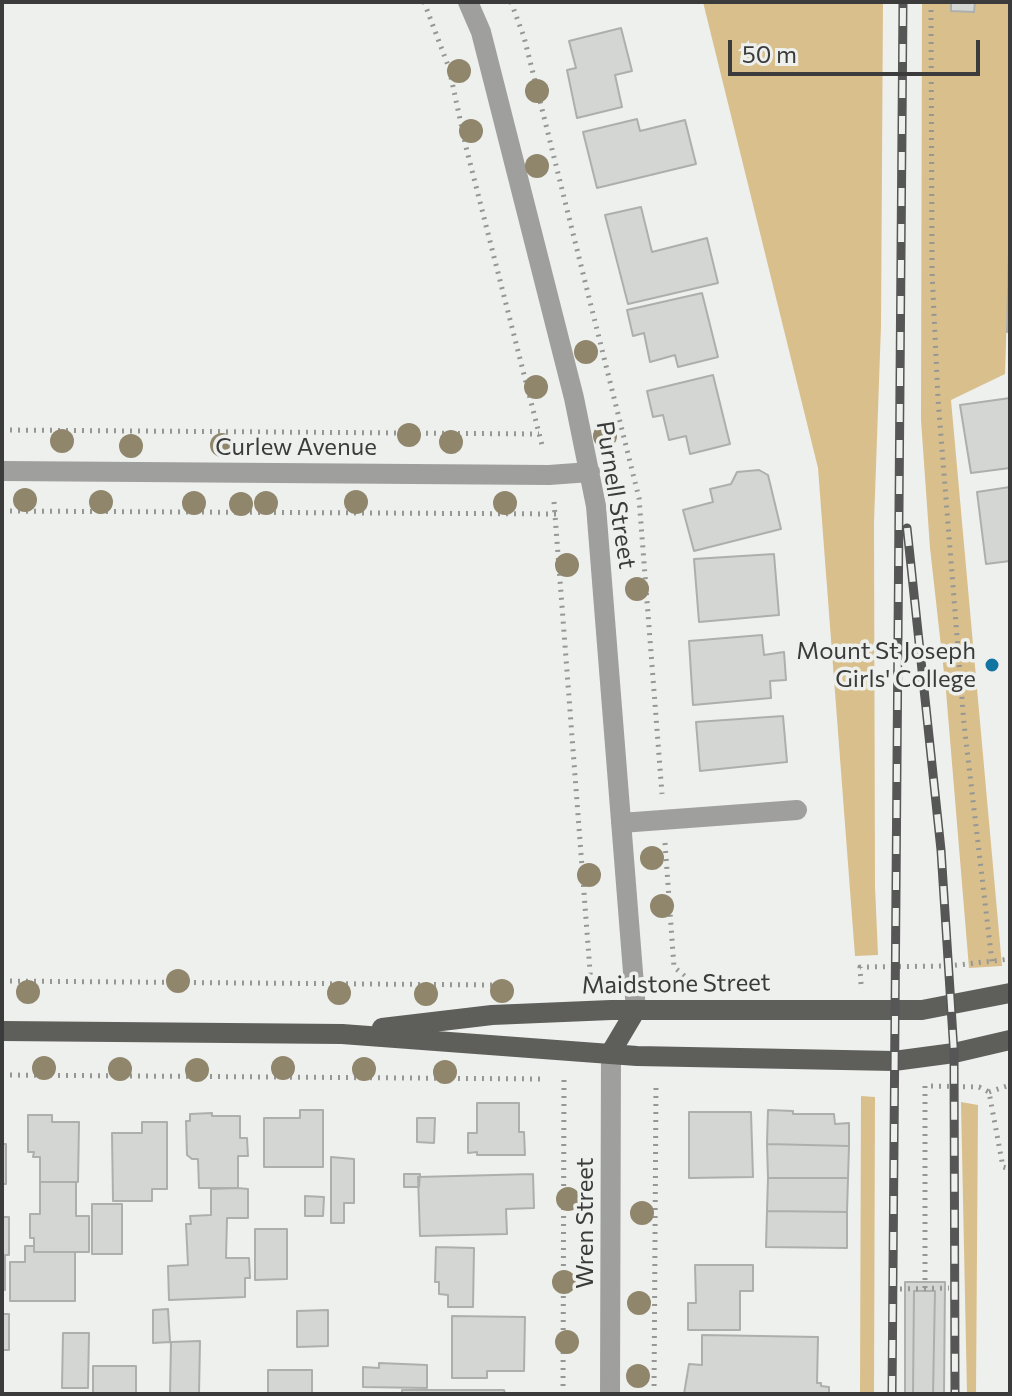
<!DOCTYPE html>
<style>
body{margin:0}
#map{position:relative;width:1012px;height:1396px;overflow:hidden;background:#eef0ed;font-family:Commissioner,sans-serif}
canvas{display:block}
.frame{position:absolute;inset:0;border:4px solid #3a3b3a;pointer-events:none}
.scale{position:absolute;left:728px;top:40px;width:252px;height:36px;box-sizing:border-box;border:4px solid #3a3b3a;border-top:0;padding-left:10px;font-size:24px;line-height:28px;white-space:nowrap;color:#3a3b3a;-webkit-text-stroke:6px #eef0ed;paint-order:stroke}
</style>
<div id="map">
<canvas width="1012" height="1396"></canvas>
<div class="frame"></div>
<div class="scale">50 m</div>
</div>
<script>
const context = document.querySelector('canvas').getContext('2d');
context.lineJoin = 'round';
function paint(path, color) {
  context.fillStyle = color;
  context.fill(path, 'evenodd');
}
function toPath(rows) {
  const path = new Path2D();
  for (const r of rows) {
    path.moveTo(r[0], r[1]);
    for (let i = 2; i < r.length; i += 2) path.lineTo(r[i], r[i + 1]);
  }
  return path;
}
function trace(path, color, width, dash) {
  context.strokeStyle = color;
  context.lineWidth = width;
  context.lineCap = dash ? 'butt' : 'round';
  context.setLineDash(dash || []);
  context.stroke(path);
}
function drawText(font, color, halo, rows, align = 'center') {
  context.font = font + ' Commissioner,sans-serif';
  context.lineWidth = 7;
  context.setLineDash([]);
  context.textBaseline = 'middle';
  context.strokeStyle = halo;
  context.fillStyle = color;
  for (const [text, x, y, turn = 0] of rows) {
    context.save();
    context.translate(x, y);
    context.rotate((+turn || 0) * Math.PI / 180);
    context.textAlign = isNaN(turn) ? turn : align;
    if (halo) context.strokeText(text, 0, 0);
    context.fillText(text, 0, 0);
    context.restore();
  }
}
paint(toPath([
 [703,2,883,2,881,326,874,522,875,886,878,955,855,956,818,468],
 [922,2,1010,2,1010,212,1005,374,951,400,1002,966,969,968,946,691,930,548,921,420],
 [861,1096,875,1097,874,1394,860,1394],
 [961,1102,978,1105,976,1394,967,1394]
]), '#d9bf8c');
const building = toPath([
 [951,2,975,2,974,12,951,11,951,2],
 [621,28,632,71,615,75,622,107,577,118,567,70,576,68,569,41,621,28],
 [637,119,640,131,685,120,696,164,597,188,583,132,637,119],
 [641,207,652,252,707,238,718,283,628,304,605,215,641,207],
 [1009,251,1010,251,1010,332,1007,332,1009,251],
 [702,293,718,357,678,367,675,355,650,362,644,333,633,336,627,310,702,293],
 [713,375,730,444,690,454,686,436,669,440,663,415,653,417,647,391,713,375],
 [1010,398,1010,468,971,473,960,405,1010,398],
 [759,470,768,475,781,529,694,551,683,510,713,502,710,489,731,484,737,472,759,470],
 [1010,487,1010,561,986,564,977,492,1010,487],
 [774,554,779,615,699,622,694,559,774,554],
 [762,635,764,655,784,652,786,680,770,681,771,698,693,705,689,641,762,635],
 [783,716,787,762,700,771,696,722,783,716],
 [477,1103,519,1103,519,1132,524,1132,525,1155,477,1155,477,1152,468,1153,468,1133,477,1133,477,1103],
 [300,1110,323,1110,323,1167,264,1167,264,1118,300,1118,300,1110],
 [768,1110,793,1111,793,1114,834,1114,835,1124,849,1123,849,1146,767,1144,768,1110],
 [689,1112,751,1112,753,1177,689,1178,689,1112],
 [212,1113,212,1116,240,1116,240,1138,247,1138,248,1156,238,1156,238,1188,199,1188,198,1159,192,1159,187,1155,186,1121,190,1121,190,1114,212,1113],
 [28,1115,52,1115,52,1122,79,1122,78,1182,40,1182,40,1157,33,1157,34,1152,28,1152,28,1115],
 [417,1118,435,1118,434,1143,417,1142,417,1118],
 [142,1122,167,1122,167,1189,152,1189,152,1201,113,1201,112,1133,142,1133,142,1122],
 [2,1144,6,1144,6,1184,2,1184,2,1207,2,1144],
 [767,1144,849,1146,848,1178,768,1178,767,1144],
 [331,1157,354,1159,354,1203,344,1203,344,1223,331,1223,331,1157],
 [404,1174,420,1174,419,1187,404,1187,404,1174],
 [533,1174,534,1208,506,1209,507,1234,420,1236,418,1177,533,1174],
 [768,1178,848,1178,847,1212,767,1211,768,1178],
 [40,1182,76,1182,76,1216,89,1216,89,1252,34,1252,34,1238,30,1238,30,1214,40,1214,40,1182],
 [238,1188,248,1189,248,1218,227,1218,226,1258,249,1258,250,1278,245,1278,245,1297,169,1300,168,1266,188,1265,186,1224,191,1224,190,1216,211,1215,211,1189,238,1188],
 [305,1196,324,1197,323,1216,305,1216,305,1196],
 [92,1204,122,1204,122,1254,92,1254,92,1204],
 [767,1211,847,1212,847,1248,766,1247,767,1211],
 [2,1217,9,1217,9,1255,5,1255,5,1290,2,1290,2,1217],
 [255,1229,287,1229,287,1279,255,1280,255,1229],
 [25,1246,34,1246,34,1252,75,1252,75,1301,10,1301,10,1262,25,1262,25,1246],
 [436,1247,474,1248,473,1307,448,1307,448,1295,439,1294,439,1282,435,1282,436,1247],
 [695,1265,753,1265,753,1291,740,1291,740,1330,688,1330,688,1303,696,1303,695,1265],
 [905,1282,945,1282,944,1394,933,1394,935,1291,914,1291,913,1394,905,1394,905,1282],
 [914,1291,935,1291,933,1394,913,1394,914,1291],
 [168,1309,170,1342,153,1343,153,1310,168,1309],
 [328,1310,328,1346,297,1347,297,1311,328,1310],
 [2,1314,9,1314,9,1350,2,1350,2,1314],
 [452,1316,525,1317,524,1371,487,1371,487,1378,452,1378,452,1316],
 [63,1333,89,1333,88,1388,62,1388,63,1333],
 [702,1335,818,1337,817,1383,821,1383,821,1386,829,1387,829,1394,684,1394,689,1364,702,1365,702,1335],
 [200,1341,199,1394,170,1394,171,1342,200,1341],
 [379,1363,427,1365,427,1388,363,1387,363,1367,379,1368,379,1363],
 [93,1366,136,1366,136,1394,93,1394,93,1366],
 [268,1370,312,1370,312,1394,251,1394,268,1394,268,1370],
 [402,1390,504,1390,505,1393,523,1394,402,1394,402,1390]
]);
paint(building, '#d4d6d4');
trace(building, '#adafad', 2);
trace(toPath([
 [424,2,449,68,466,147,543,449],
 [511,2,524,37,639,498,662,794],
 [931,2,932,271,938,399,964,724,992,962],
 [2,430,539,434],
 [554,502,591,984],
 [2,511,557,514],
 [665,843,674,967,694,984],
 [2,981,493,985],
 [861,984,860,967,949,966,1010,959],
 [2,1075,541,1079],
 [931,1086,979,1087,989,1092,1003,1167,1010,1169],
 [989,1092,1010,1085],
 [925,1288,925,1085],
 [900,1289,949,1288],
 [563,1394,564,1079],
 [654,1394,656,1083]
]), '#969795', 5, [2, 6]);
trace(toPath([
 [468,2,481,32,574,398,596,506,636,1010],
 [2,471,549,475,590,472],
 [621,823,797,810],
 [610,1394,611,1052]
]), '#9f9f9e', 20);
trace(toPath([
 [382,1028,492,1015,611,1010,922,1010,1010,993],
 [2,1031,342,1034,637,1056,894,1061,954,1053,1010,1040],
 [611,1052,636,1010]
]), '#5e5e5b', 20);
const rail = toPath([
 [907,528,941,850,954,1053,955,1394],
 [892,1394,903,2]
]);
trace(rail, '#555655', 9);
trace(rail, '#eef0ed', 6, [18]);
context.fillStyle = '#90866c';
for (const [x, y] of [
 [459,71],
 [537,91],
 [471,131],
 [537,166],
 [586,352],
 [536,387],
 [409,435],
 [605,436],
 [62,441],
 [451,442],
 [222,445],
 [131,446],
 [25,500],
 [101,502],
 [356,502],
 [194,503],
 [266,503],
 [505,503],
 [241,504],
 [567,565],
 [637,589],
 [652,858],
 [589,875],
 [662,906],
 [178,981],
 [502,991],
 [28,992],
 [339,993],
 [426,994],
 [44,1068],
 [283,1068],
 [120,1069],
 [364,1069],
 [197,1070],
 [445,1072],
 [568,1199],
 [642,1213],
 [564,1282],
 [639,1303],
 [567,1342],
 [638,1376]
]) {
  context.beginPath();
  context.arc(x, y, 12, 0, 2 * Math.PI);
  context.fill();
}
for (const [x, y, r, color] of [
 [992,665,8,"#1075a1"]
]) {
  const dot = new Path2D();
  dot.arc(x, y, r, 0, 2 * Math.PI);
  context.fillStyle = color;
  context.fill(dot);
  trace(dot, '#eef0ed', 3);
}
drawText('24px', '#3a3b3a', '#eef0ed', [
 ["Curlew Avenue",296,447],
 ["Purnell Street",616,495,81],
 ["Maidstone Street",676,984,-1],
 ["Wren Street",585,1223,-90]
]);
drawText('24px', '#3a3b3a', '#eef0ed', [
 ["Mount St Joseph",976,651],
 ["Girls' College",976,679]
], 'right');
</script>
